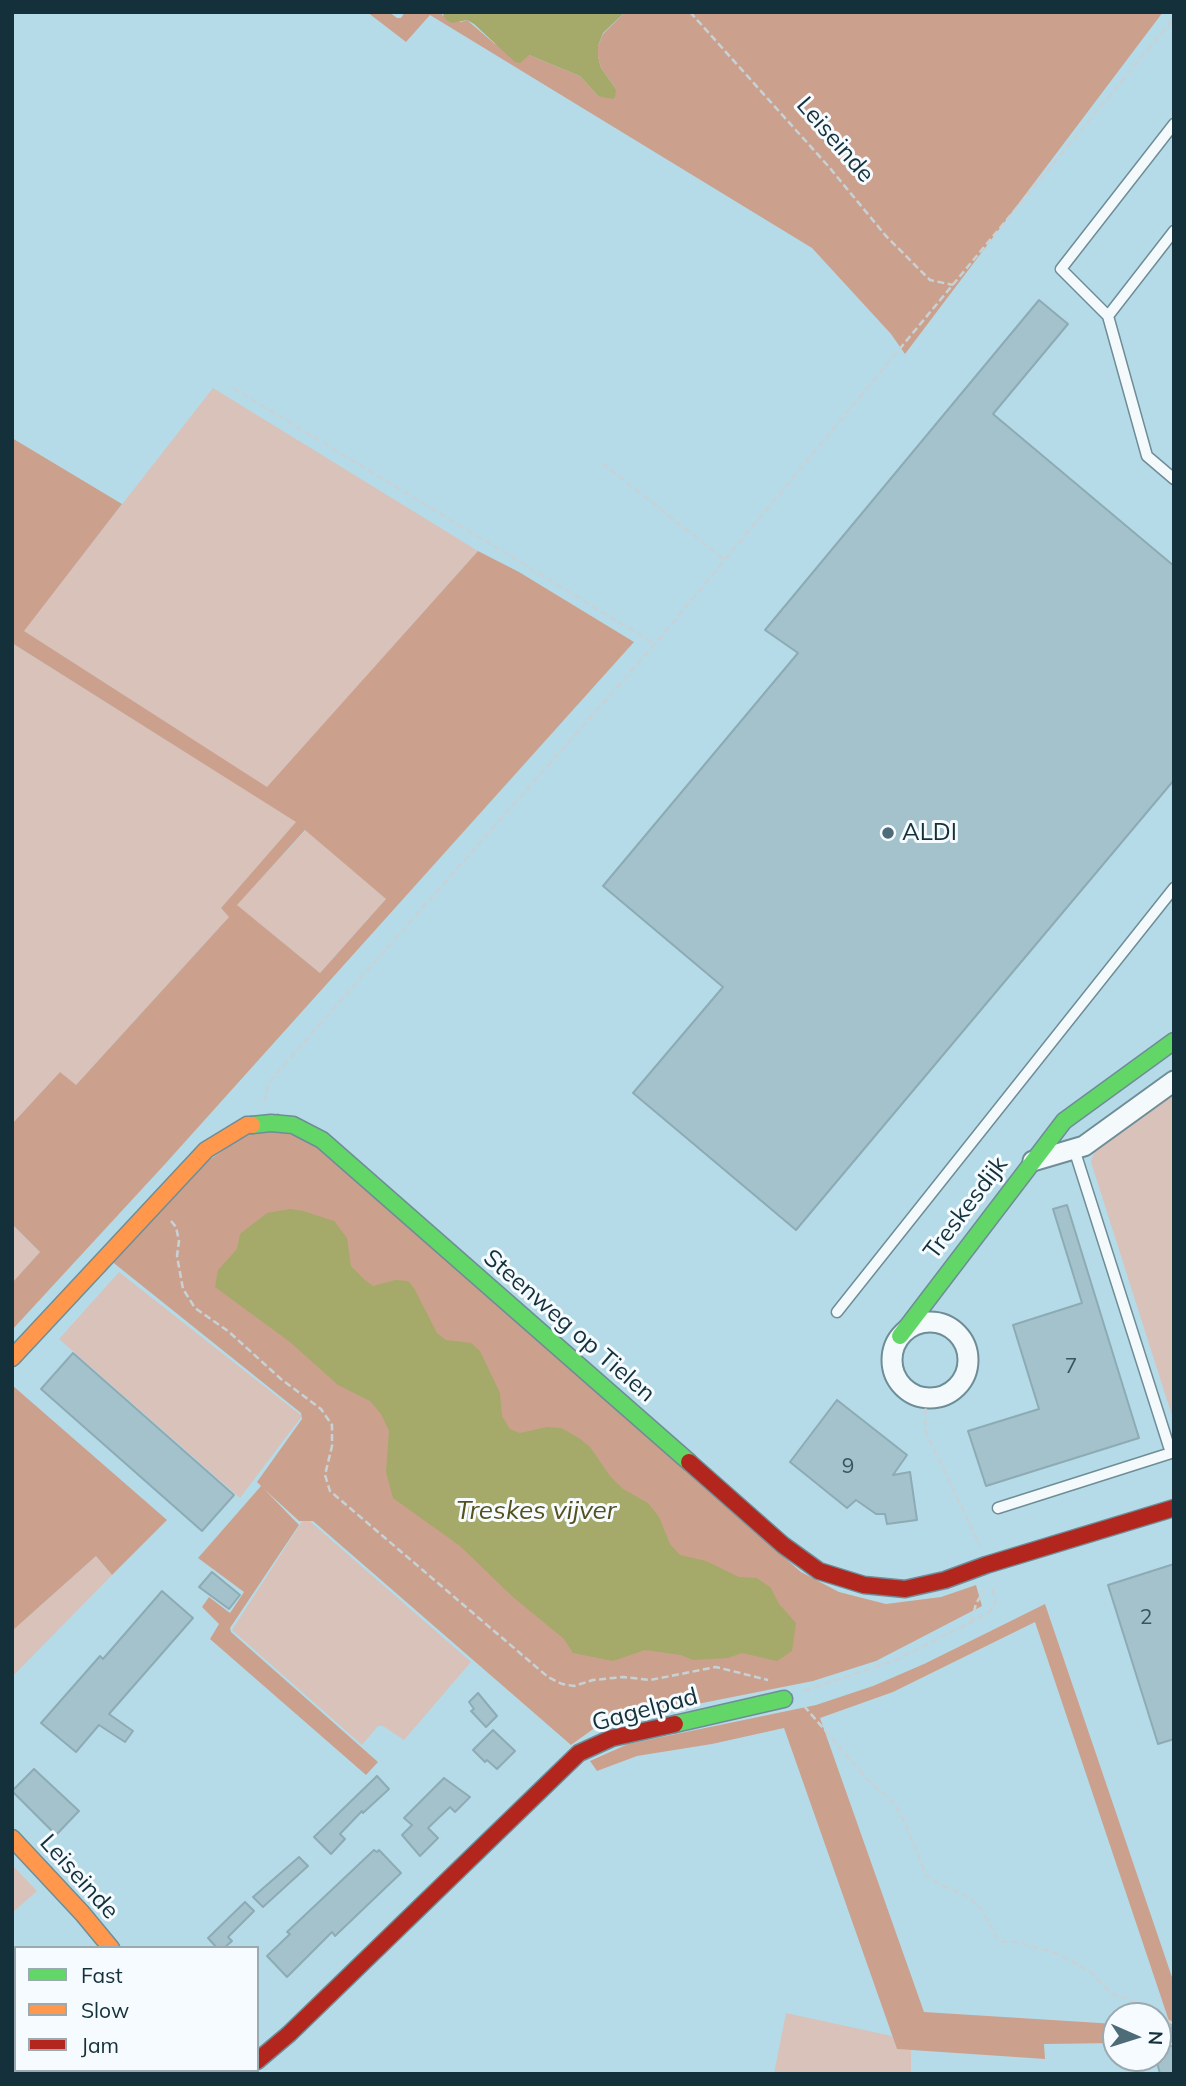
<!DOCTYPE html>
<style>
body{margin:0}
#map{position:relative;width:1186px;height:2086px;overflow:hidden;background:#b6dbe8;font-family:Mulish,sans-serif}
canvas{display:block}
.frame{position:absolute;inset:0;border:14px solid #14303a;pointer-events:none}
.legend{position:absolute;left:14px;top:1946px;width:245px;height:126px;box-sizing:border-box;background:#f5fbfe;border:2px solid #9baab0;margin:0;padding:9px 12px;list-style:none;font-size:21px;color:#14303a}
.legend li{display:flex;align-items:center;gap:14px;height:35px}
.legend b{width:35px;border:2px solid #9baab0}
.north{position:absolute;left:1102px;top:2002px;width:70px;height:70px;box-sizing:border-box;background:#f5fbfe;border:2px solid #9baab0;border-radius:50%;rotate:93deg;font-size:19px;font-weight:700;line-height:28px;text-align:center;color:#14303a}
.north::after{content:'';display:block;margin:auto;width:24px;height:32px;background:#4d6c77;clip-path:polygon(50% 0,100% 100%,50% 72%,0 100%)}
</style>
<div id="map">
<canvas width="1186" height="2086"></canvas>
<div class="frame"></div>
<ul class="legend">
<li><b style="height:9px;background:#63d668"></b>Fast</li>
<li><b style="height:9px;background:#ff974d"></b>Slow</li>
<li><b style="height:9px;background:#b3261e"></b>Jam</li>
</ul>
<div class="north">N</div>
</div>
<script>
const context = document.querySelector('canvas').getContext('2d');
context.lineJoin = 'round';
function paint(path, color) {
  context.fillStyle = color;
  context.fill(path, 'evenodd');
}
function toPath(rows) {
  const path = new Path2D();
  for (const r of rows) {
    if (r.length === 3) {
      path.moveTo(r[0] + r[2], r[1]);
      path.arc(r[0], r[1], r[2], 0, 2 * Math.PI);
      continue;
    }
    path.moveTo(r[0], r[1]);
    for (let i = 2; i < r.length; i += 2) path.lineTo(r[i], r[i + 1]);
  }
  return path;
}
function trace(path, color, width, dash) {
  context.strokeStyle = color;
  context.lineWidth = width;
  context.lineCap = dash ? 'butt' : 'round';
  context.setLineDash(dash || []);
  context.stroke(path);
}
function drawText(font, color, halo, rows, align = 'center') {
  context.font = font + ' Mulish,sans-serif';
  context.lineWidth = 6;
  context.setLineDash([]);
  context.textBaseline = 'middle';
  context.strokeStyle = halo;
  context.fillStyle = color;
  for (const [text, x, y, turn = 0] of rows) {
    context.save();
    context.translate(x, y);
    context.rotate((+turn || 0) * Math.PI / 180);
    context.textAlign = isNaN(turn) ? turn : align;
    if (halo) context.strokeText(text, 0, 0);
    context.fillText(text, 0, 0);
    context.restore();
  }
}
paint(toPath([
 [213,388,478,551,267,788,23,631],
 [12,643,297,822,221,908,230,916,75,1086,60,1072,12,1124],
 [306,830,386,899,320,973,236,905],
 [1174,1089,1174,1422,1091,1162,1097,1143],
 [12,1224,40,1252,12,1283],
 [119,1272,302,1416,240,1498,59,1339],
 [305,1517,471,1662,404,1740,383,1726,378,1726,362,1745,232,1630],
 [96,1556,112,1575,12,1677,12,1631],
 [12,1865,37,1891,12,1913],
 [786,2013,892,2036,897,2049,911,2050,911,2074,774,2074]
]), '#d8c2b9');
paint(toPath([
 [367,12,389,12,397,18,401,18,405,12,442,12,442,15,461,22,467,20,495,44,529,55,580,76,598,96,616,89,601,68,598,57,598,46,603,34,625,12,1163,12,905,354,891,334,812,248,430,15,406,42],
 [12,438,122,504,24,631,267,787,478,551,519,572,634,642,166,1163,12,1330,12,1283,40,1252,12,1224,12,1124,60,1072,76,1085,229,917,221,908,296,822,12,643],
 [305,830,386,899,320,973,237,905],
 [278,1113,801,1572,839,1592,886,1604,941,1597,976,1585,982,1606,876,1661,813,1681,612,1721,596,1727,571,1745,313,1521,299,1521,264,1489,299,1525,230,1628,231,1632,378,1762,366,1775,210,1639,219,1624,202,1607,209,1597,230,1613,244,1592,198,1558,261,1486,257,1482,302,1419,301,1413,110,1260,187,1175],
 [12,1385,167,1520,112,1575,96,1556,12,1631],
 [1045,1604,1174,1983,1174,2043,1158,2043,1158,2027,1171,2027,1035,1622,893,1692,820,1718,924,2012,1116,2024,1116,2043,1044,2044,1045,2059,897,2049,784,1728,712,1744,637,1756,597,1771,590,1761,628,1744,816,1705,873,1686,924,1664]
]), '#cba18e');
paint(toPath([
 [442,12,625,12,603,33,598,46,598,57,601,68,616,89,615,97,613,99,598,96,580,76,529,55,520,63,515,62,474,24,467,20,452,23,446,20],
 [290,1209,303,1211,334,1221,347,1238,351,1266,365,1280,373,1286,395,1280,408,1281,414,1288,437,1333,446,1340,471,1343,480,1351,500,1393,502,1416,510,1429,520,1433,547,1427,561,1428,579,1438,590,1447,610,1476,623,1489,648,1503,659,1517,670,1544,680,1555,706,1561,739,1577,757,1578,771,1588,779,1604,796,1623,792,1651,777,1661,742,1653,728,1658,693,1660,681,1655,645,1650,613,1661,573,1653,564,1639,513,1597,460,1546,393,1498,386,1472,389,1431,381,1414,370,1401,338,1385,290,1342,215,1287,218,1270,237,1249,240,1234,267,1213]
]), '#a5a969');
const building = toPath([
 [1039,300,1068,324,993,414,1174,566,1174,780,796,1230,633,1093,723,987,603,886,798,653,765,630,1039,300],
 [1067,1205,1139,1438,986,1486,968,1431,1039,1409,1013,1325,1082,1303,1053,1209,1067,1205],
 [73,1353,234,1495,202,1531,41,1389,73,1353],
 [837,1400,907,1455,893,1475,910,1472,917,1520,887,1524,885,1514,876,1514,856,1500,847,1508,790,1462,837,1400],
 [1174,1564,1174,1739,1158,1744,1108,1585,1174,1564],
 [212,1572,240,1595,229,1609,199,1587,212,1572],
 [162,1591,193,1618,109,1714,133,1731,125,1742,99,1725,76,1752,41,1723,100,1656,103,1659,162,1591],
 [478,1693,497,1716,486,1727,471,1711,474,1709,469,1702,478,1693],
 [493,1730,515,1751,497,1769,487,1760,485,1762,473,1750,493,1730],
 [34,1769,79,1811,56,1835,12,1791,34,1769],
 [377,1776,389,1789,363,1813,362,1811,340,1834,345,1839,331,1854,314,1837,377,1776],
 [444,1778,470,1797,455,1812,450,1807,428,1828,438,1838,420,1856,402,1835,412,1825,404,1818,444,1778],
 [374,1850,377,1852,379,1850,401,1873,335,1936,332,1932,287,1977,267,1956,290,1934,287,1932,374,1850],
 [299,1857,308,1866,263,1907,253,1897,299,1857],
 [245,1902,254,1911,228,1937,232,1941,224,1948,217,1948,208,1938,245,1902],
 [1158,2046,1174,2046,1174,2074,1160,2074,1156,2058,1158,2058,1158,2046]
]);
paint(building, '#a4c2cc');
trace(building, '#8dabb5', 2);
const lane = toPath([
 [1174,231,1108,316,1147,456,1174,479],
 [1108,316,1061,269,1174,124],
 [837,1312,1174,888],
 [998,1508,1171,1453,1074,1149]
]);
const street = toPath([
 [1033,1161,1084,1146,1174,1081],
 [930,1360,38],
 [46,2074,49,2070]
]);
const fast = toPath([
 [252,1125,271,1123,293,1125,322,1140,689,1462],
 [900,1336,1064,1121,1174,1041],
 [675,1724,784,1699]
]);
const slow = toPath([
 [12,1358,206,1150,247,1125,252,1125],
 [12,1838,82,1913,111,1948]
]);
const jam = toPath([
 [689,1462,783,1545,819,1571,864,1585,905,1589,945,1580,986,1565,1174,1508],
 [257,2061,289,2034,579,1753,612,1738,675,1724]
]);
trace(lane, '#6e8d97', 13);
trace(street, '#6e8d97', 23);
trace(fast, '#6e8d97', 19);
trace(slow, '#6e8d97', 19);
trace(jam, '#6e8d97', 19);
trace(toPath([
 [690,12,829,167,886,236,930,280,953,285],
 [233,388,655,644],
 [602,463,725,560],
 [264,1102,269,1082,655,644,1174,18],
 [171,1221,176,1227,179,1241,177,1256,183,1289,195,1308,228,1331,281,1379,321,1409,332,1425,332,1446,325,1475,330,1491,548,1677,562,1684,574,1686,593,1680,623,1677,650,1680,716,1667,768,1680],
 [926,1398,925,1430,980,1546],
 [971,1622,976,1604,984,1590],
 [804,1691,896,1660,987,1614,994,1607,995,1601,992,1586],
 [804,1706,869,1781,895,1804,905,1823,926,1875,943,1886,969,1897,981,1909,996,1936,1002,1942,1016,1942,1058,1954,1091,1972,1112,1994,1129,1999,1174,2024]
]), '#c7d2d7', 2.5, [7, 3.5]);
trace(lane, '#f4fafc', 10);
trace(street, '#f4fafc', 19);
trace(fast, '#63d668', 16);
trace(slow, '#ff974d', 16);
trace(jam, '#b3261e', 16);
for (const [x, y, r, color] of [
 [888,833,7,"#4d6c77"]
]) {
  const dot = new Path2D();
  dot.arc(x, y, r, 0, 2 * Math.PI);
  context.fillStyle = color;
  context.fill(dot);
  trace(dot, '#f5fbfe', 2.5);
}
drawText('21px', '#38545e', null, [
 ["7",1071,1367],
 ["9",848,1467],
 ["2",1146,1618]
]);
drawText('24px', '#14303a', '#f5fbfe', [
 ["Leiseinde",835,140,49],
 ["Treskesdijk",966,1208,-53],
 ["Steenweg op Tielen",569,1326,41],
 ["Gagelpad",645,1710,-15],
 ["Leiseinde",79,1877,48]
]);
drawText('24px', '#14303a', '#f5fbfe', [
 ["ALDI",902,833]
], 'left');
drawText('italic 26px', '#56501e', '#f5fbfe', [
 ["Treskes vijver",536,1511]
]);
</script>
